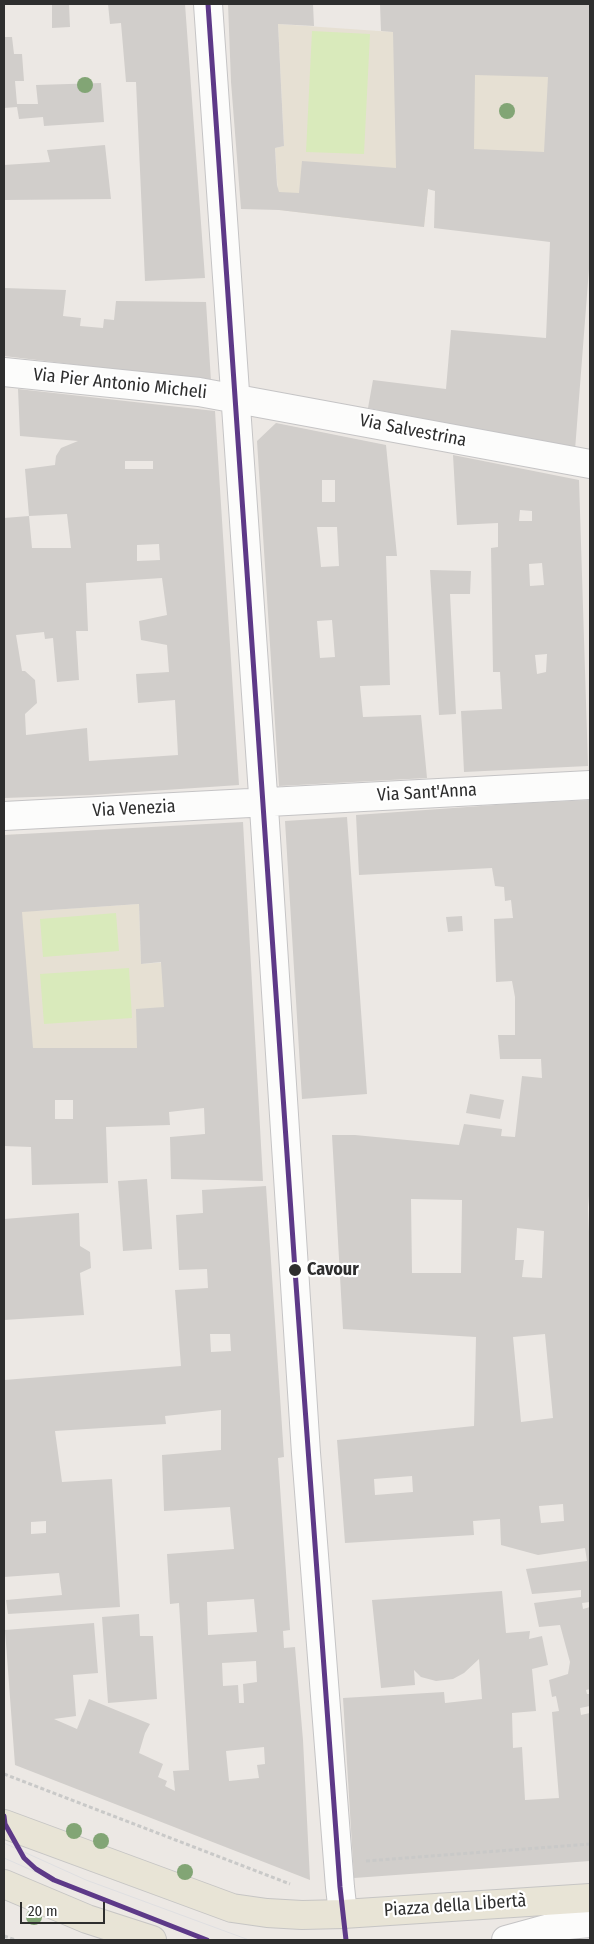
<!DOCTYPE html>
<meta charset="utf-8">
<style>
body{margin:0}
#map{position:relative;width:594px;height:1944px;overflow:hidden;background:#ece8e4;font-family:"Fira Sans Condensed",sans-serif}
canvas{display:block}
.frame{position:absolute;inset:0;border:5px solid #2e2e2e;pointer-events:none}
.scale{position:absolute;left:20px;top:1902px;width:85px;height:22px;box-sizing:border-box;border:2px solid #2e2e2e;border-top:0;padding-left:6px;font-size:15px;line-height:18px;white-space:nowrap;color:#2e2e2e;-webkit-text-stroke:4px #fff;paint-order:stroke}
</style>
<div id="map">
<canvas width="594" height="1944"></canvas>
<div class="frame"></div>
<div class="scale">20 m</div>
</div>
<script>
const context = document.querySelector('canvas').getContext('2d');
context.lineJoin = 'round';
function paint(path, color) {
  context.fillStyle = color;
  context.fill(path, 'evenodd');
}
function toPath(rows) {
  const path = new Path2D();
  for (const r of rows) {
    path.moveTo(r[0], r[1]);
    for (let i = 2; i < r.length; i += 2) path.lineTo(r[i], r[i + 1]);
  }
  return path;
}
function trace(path, color, width, dash) {
  context.strokeStyle = color;
  context.lineWidth = width;
  context.lineCap = dash ? 'butt' : 'round';
  context.setLineDash(dash || []);
  context.stroke(path);
}
function drawText(font, color, halo, rows, align = 'center') {
  context.font = font + ' "Fira Sans Condensed",sans-serif';
  context.lineWidth = 4.5;
  context.setLineDash([]);
  context.textBaseline = 'middle';
  context.strokeStyle = halo;
  context.fillStyle = color;
  for (const [text, x, y, turn = 0] of rows) {
    context.save();
    context.translate(x, y);
    context.rotate((+turn || 0) * Math.PI / 180);
    context.textAlign = isNaN(turn) ? turn : align;
    if (halo) context.strokeText(text, 0, 0);
    context.fillText(text, 0, 0);
    context.restore();
  }
}
paint(toPath([
 [278,24,393,32,528,50,590,49,590,204,546,199,545,207,428,189,424,227,279,210,275,148,284,146],
 [29,834,35,911,139,904,141,964,250,956,168,1098,4,1100,4,835]
]), '#e6e0d3');
paint(toPath([
 [312,31,370,34,364,154,306,152],
 [116,913,119,951,43,957,40,919],
 [129,968,132,1018,44,1024,40,974]
]), '#d9eabb');
paint(toPath([
 [52,4,69,4,70,27,52,28],
 [108,4,185,4,205,278,145,281,136,82,126,82,121,23,110,24],
 [228,4,313,4,314,26,278,24,284,146,275,148,277,185,279,192,299,193,302,161,396,168,393,32,381,31,380,4,590,4,590,256,575,450,368,408,373,380,446,389,451,330,546,338,550,242,434,228,435,191,428,189,424,227,279,210,241,209,231,82],
 [475,75,548,77,544,152,474,149],
 [4,37,12,37,14,54,22,54,24,81,15,81,17,104,38,104,36,85,101,83,104,122,44,126,43,117,19,119,17,107,4,108],
 [105,145,111,199,4,200,4,165,50,162,47,150],
 [4,288,66,290,63,316,81,318,80,326,103,328,104,319,114,320,116,301,206,302,211,381,4,356],
 [18,389,215,411,239,785,91,795,4,798,4,518,29,516,32,548,71,548,67,514,29,516,25,469,55,465,56,456,61,448,78,441,20,436],
 [125,461,153,461,153,469,125,469],
 [159,544,160,560,137,561,137,545],
 [162,578,167,615,139,621,141,640,167,645,169,672,136,674,138,703,175,700,178,755,89,761,87,728,26,735,25,714,37,703,35,680,25,671,22,671,16,635,44,632,45,639,53,638,57,682,79,680,76,631,88,631,86,583],
 [276,423,386,445,397,556,386,556,390,685,360,686,363,717,421,715,427,778,279,786,257,441],
 [322,480,335,480,335,502,322,502],
 [317,527,337,527,339,566,321,567],
 [332,620,335,657,320,658,317,621],
 [453,455,579,480,588,766,464,772,461,711,502,709,500,672,493,672,491,548,498,547,498,523,457,525],
 [520,510,532,511,532,521,519,521],
 [542,563,544,585,530,586,529,564],
 [547,654,546,672,537,674,535,655],
 [430,570,471,571,470,594,450,594,456,714,439,715],
 [590,800,590,1184,588,1208,590,1256,590,1602,582,1603,583,1609,590,1607,590,1689,586,1690,587,1694,590,1694,590,1706,580,1708,581,1715,590,1713,590,1861,354,1878,343,1698,444,1692,445,1703,482,1699,479,1659,464,1673,453,1679,436,1681,421,1677,414,1670,415,1685,381,1688,372,1600,502,1591,506,1633,530,1631,529,1639,542,1636,548,1665,532,1669,536,1711,512,1713,513,1748,522,1747,525,1800,559,1798,552,1712,559,1711,556,1696,552,1697,549,1680,568,1674,570,1662,560,1625,539,1627,534,1603,581,1597,581,1590,532,1594,526,1569,587,1561,585,1548,538,1555,501,1545,500,1519,473,1521,474,1535,345,1543,337,1440,474,1426,476,1337,343,1329,332,1135,355,1135,459,1145,464,1124,502,1129,501,1136,515,1137,522,1076,542,1078,541,1059,500,1059,498,1035,515,1035,515,997,512,981,496,982,494,919,513,918,511,900,505,901,504,887,495,886,492,868,359,875,356,815,509,804],
 [411,1199,462,1200,461,1273,412,1273],
 [517,1228,544,1231,542,1278,522,1277,524,1260,515,1260],
 [545,1334,553,1418,521,1422,513,1337],
 [412,1476,413,1492,375,1495,374,1479],
 [563,1504,564,1521,541,1523,539,1506],
 [347,817,367,1094,302,1099,285,821],
 [243,822,263,1181,171,1179,170,1137,205,1134,204,1108,169,1112,170,1125,106,1127,108,1183,32,1185,31,1147,4,1146,4,835],
 [139,904,141,964,161,962,164,1007,136,1009,137,1048,33,1048,22,912],
 [55,1100,73,1100,73,1119,55,1119],
 [462,916,463,931,448,932,446,917],
 [470,1094,504,1100,500,1119,466,1113],
 [147,1179,152,1249,123,1251,118,1181],
 [266,1186,284,1457,278,1458,290,1630,283,1631,284,1648,295,1647,303,1740,310,1880,15,1765,5,1630,94,1623,98,1673,73,1675,76,1716,54,1719,77,1729,89,1699,150,1724,145,1733,139,1753,163,1764,158,1777,167,1781,165,1786,175,1791,173,1771,189,1770,179,1603,170,1604,167,1554,234,1549,230,1507,164,1511,162,1455,221,1450,221,1410,165,1416,166,1424,55,1431,62,1482,112,1479,120,1607,8,1614,6,1600,62,1595,59,1573,4,1577,4,1380,181,1366,175,1290,208,1288,207,1269,179,1270,176,1215,203,1213,202,1190],
 [210,1334,230,1334,231,1351,211,1352],
 [46,1521,46,1533,31,1534,31,1522],
 [254,1599,257,1632,208,1635,207,1602],
 [256,1661,257,1682,243,1684,244,1703,239,1703,238,1685,223,1686,222,1663],
 [264,1747,265,1764,257,1765,259,1778,229,1781,226,1751],
 [79,1213,80,1246,90,1252,91,1268,80,1273,84,1315,4,1320,4,1219],
 [139,1614,140,1636,153,1636,157,1699,108,1703,102,1617]
]), '#d1cecb');
const minor = toPath([
 [208,4,265,823,306,1453,340,1887,343,1914],
 [4,372,199,392,590,464],
 [4,816,590,785],
 [506,1940,557,1926,590,1923]
]);
const major = toPath([
 [4,1824,232,1908,267,1913,302,1915,343,1914,590,1898],
 [4,1884,87,1919,152,1940]
]);
trace(minor, '#c5c4c5', 30);
trace(major, '#c6c5c4', 30);
trace(toPath([
 [4,1774,290,1884],
 [366,1861,590,1844],
 [4,1936,16,1940]
]), '#c9c9c8', 3, [4, 2.5]);
trace(minor, '#fcfcfb', 28);
trace(major, '#e8e4d6', 28);
trace(toPath([
 [4,1843,86,1880,249,1940],
 [4,1858,54,1880]
]), '#dfdfe1', 1);
trace(toPath([
 [208,4,295,1270,340,1887,346,1940],
 [4,1816,5,1824,24,1858,36,1869,54,1880,207,1940]
]), '#5d3988', 5);
context.fillStyle = '#82a575';
for (const [x, y] of [
 [85,85],
 [507,111],
 [74,1831],
 [101,1841],
 [185,1872],
 [34,1917]
]) {
  context.beginPath();
  context.arc(x, y, 8, 0, 2 * Math.PI);
  context.fill();
}
for (const [x, y, r, color] of [
 [295,1270,7,"#2e2e2e"]
]) {
  const dot = new Path2D();
  dot.arc(x, y, r, 0, 2 * Math.PI);
  context.fillStyle = color;
  context.fill(dot);
  trace(dot, '#fff', 2);
}
drawText('18px', '#2e2e2e', '#fff', [
 ["Via Pier Antonio Micheli",120,384,6],
 ["Via Salvestrina",413,431,11],
 ["Via Sant'Anna",427,793,-3],
 ["Via Venezia",134,809,-3],
 ["Piazza della Libertà",455,1906,-4]
]);
drawText('bold 18px', '#2e2e2e', '#fff', [
 ["Cavour",307,1270]
], 'left');
</script>
